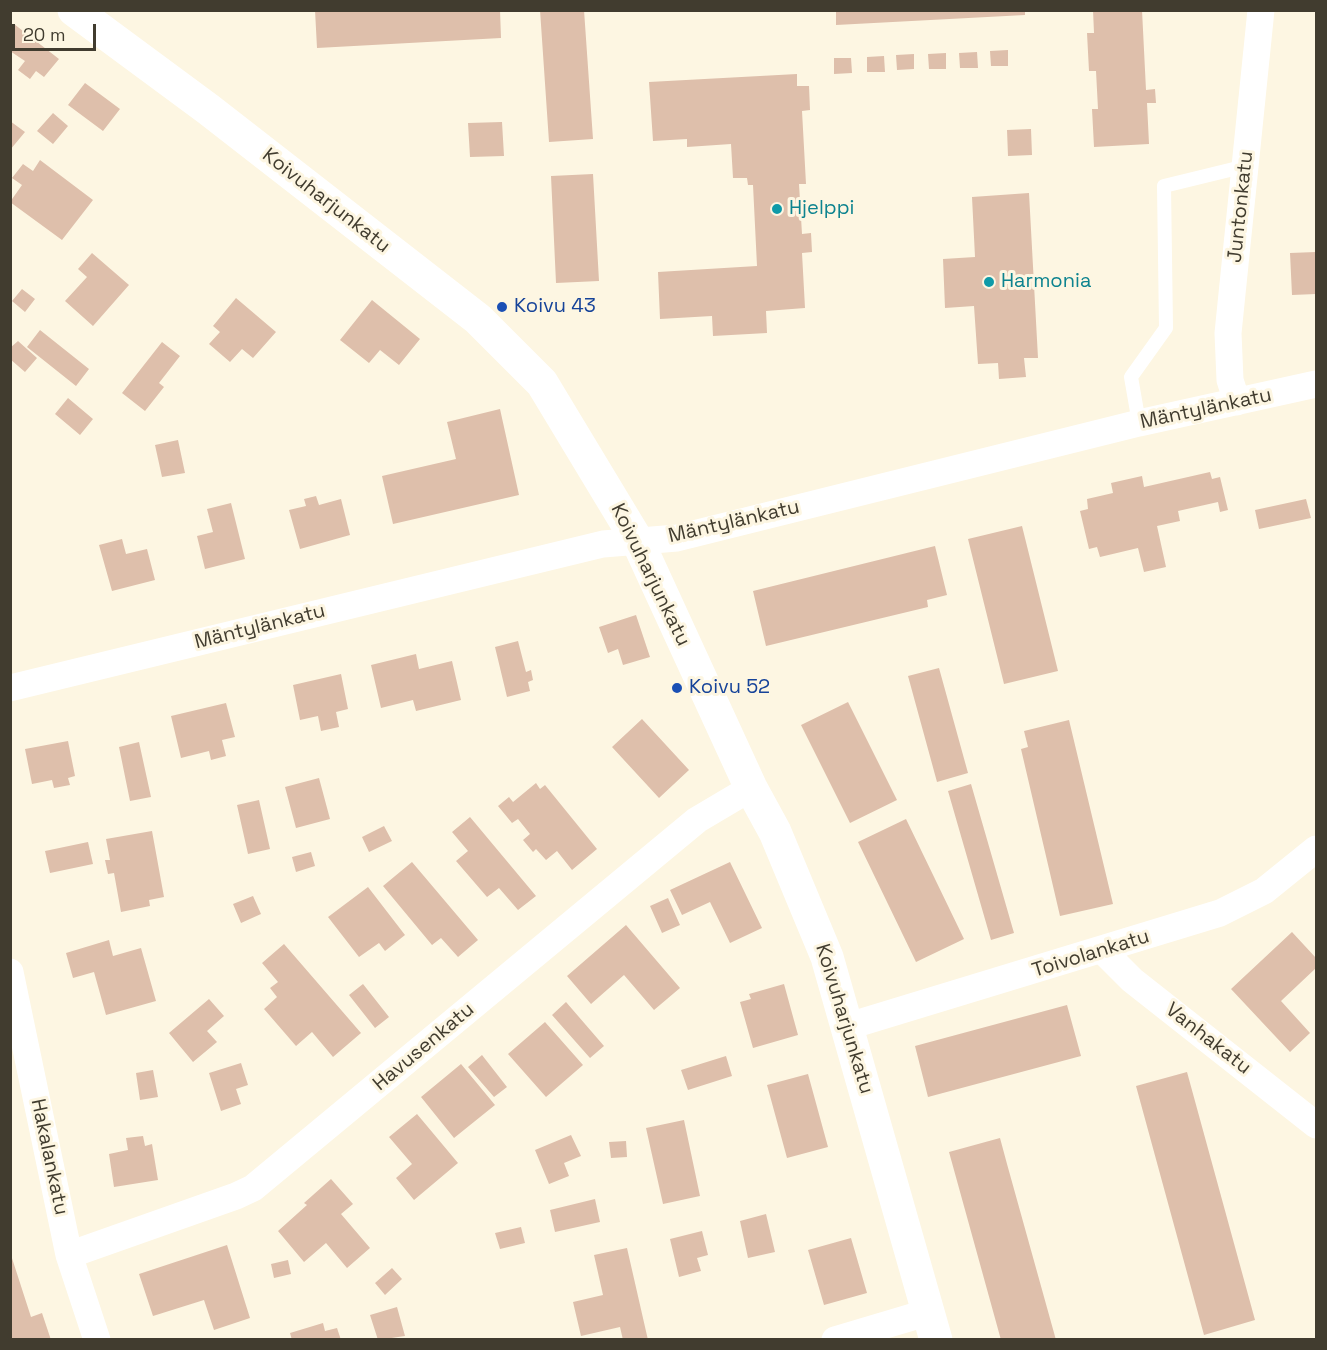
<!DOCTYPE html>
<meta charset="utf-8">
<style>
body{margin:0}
#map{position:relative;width:1327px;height:1350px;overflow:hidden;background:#fdf6e2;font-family:"Space Grotesk",sans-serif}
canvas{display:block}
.frame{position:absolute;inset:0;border:12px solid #413c2f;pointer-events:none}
.scale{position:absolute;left:12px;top:24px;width:84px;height:27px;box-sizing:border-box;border:3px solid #413c2f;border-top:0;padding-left:8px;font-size:18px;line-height:21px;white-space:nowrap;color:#413c2f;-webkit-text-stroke:4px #fdf6e2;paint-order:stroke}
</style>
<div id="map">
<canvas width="1327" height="1350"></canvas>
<div class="frame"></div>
<div class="scale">20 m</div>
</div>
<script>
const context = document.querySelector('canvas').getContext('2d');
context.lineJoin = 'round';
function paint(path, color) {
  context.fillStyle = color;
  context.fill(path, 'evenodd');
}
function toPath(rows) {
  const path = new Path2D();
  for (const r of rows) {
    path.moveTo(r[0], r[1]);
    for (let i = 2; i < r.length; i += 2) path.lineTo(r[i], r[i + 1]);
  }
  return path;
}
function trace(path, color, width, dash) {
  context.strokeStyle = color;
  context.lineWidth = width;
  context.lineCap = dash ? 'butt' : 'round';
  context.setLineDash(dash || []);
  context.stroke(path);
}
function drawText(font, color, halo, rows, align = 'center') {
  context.font = font + ' "Space Grotesk",sans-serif';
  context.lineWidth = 6;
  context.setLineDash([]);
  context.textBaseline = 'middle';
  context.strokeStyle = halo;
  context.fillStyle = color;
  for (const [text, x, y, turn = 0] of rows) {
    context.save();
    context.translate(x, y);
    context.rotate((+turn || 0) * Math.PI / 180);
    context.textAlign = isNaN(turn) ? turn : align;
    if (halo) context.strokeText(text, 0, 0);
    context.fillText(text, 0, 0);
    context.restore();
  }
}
paint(toPath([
 [315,10,500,10,501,38,317,48],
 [540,10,584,10,593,139,549,142],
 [836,10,1025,10,1025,15,836,25],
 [1093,10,1142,10,1146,90,1155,89,1156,103,1147,103,1149,144,1094,147,1092,109,1098,109,1096,71,1089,71,1087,33,1094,33],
 [14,24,59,59,44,77,36,71,30,79,18,70,25,61,10,51,10,28],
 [1008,50,1008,66,991,66,990,51],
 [977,52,978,68,960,68,959,53],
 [946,53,946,69,929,69,928,54],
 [914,54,914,69,897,70,896,55],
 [884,56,885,72,867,72,867,57],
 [834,58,851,58,852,73,834,74],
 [797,74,797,86,809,86,810,110,802,111,806,184,799,184,802,234,811,233,812,252,802,253,805,308,766,311,767,333,713,336,712,316,660,319,658,272,757,266,753,185,748,185,747,178,733,178,731,144,687,147,687,139,653,141,649,82],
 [85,83,120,109,103,131,68,105],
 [53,113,68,126,53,144,37,131],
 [10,121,25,132,10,150],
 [502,122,504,156,470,157,468,123],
 [1031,129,1032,155,1008,156,1007,130],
 [40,160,93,200,62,240,10,202,22,185,12,178,23,164,33,171],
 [593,174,599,281,556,283,551,176],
 [1029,193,1038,358,1024,358,1026,377,999,379,998,363,978,364,974,306,945,308,943,259,975,257,972,197],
 [1316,252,1316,294,1292,295,1290,253],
 [92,253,129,285,93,326,65,301,87,277,78,269],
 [22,289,35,299,25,312,12,301],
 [236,298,276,332,253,358,242,349,230,362,209,344,220,332,213,326],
 [372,300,420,339,399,365,380,350,369,363,340,340],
 [40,330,89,369,76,386,27,347],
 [18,341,37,358,25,372,10,359,10,348],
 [162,342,180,356,159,383,164,387,145,411,122,393],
 [68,398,93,419,80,435,55,414],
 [500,409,519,495,393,524,382,476,456,459,447,422],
 [178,440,185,473,162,477,155,445],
 [1210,472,1212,479,1220,477,1228,510,1220,512,1218,502,1178,511,1180,521,1157,526,1166,567,1144,572,1138,548,1100,557,1097,547,1089,549,1080,511,1088,509,1087,499,1113,493,1111,483,1142,476,1144,487],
 [316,496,319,505,341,499,350,535,300,549,289,510,306,506,304,499],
 [1306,499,1311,518,1259,529,1255,510],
 [231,503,245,559,205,569,197,536,213,532,207,509],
 [1022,526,1058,671,1004,684,968,539],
 [122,539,126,554,147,549,155,580,112,591,99,545],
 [935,546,947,595,927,600,928,607,766,646,753,591],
 [636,615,650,657,623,665,618,649,608,653,599,627],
 [518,641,526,672,531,670,533,680,528,682,530,691,507,697,495,647],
 [416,654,419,669,452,661,461,700,416,711,413,700,381,708,371,665],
 [939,668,968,773,937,782,908,676],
 [341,674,348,709,336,712,339,727,321,731,318,716,300,720,293,685],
 [848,702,897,800,850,823,801,725],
 [226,703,235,737,222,740,226,756,211,760,209,751,181,758,171,716],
 [642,719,689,770,659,798,612,747],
 [1069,720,1113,904,1060,916,1021,749,1028,747,1024,731],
 [68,741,75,776,68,778,70,785,54,788,52,780,32,784,25,749],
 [139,742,151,797,130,801,119,747],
 [319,778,330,819,296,828,285,787],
 [536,783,540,789,545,785,597,849,572,870,557,851,546,860,536,849,533,852,523,840,530,834,518,819,512,823,498,806,509,797,513,802],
 [971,784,1014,933,991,940,948,791],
 [259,800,270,849,248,854,237,805],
 [470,817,536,896,518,910,499,888,487,897,456,861,468,851,452,832],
 [906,819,964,939,916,962,858,842],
 [384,826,392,841,369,852,362,837],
 [152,831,164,897,149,900,150,906,121,912,114,873,108,874,105,860,110,860,106,839],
 [88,842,93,864,50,873,45,851],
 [311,852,315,866,296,872,292,857],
 [412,862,478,940,458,957,441,938,432,945,383,886],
 [730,862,762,928,730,943,710,902,682,915,670,890],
 [368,887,405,935,385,951,379,943,359,957,328,917],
 [253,896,261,914,241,923,233,904],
 [668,898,680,925,662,933,650,906],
 [626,925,680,988,654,1010,624,975,591,1004,567,976],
 [1292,932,1316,958,1316,968,1281,1001,1310,1033,1290,1052,1231,989],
 [109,940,113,956,141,948,156,1001,106,1015,94,972,73,978,66,953],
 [284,944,361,1033,333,1057,312,1032,296,1046,264,1009,277,997,270,988,278,982,262,963],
 [363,984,389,1017,375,1028,349,995],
 [784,984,798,1035,753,1048,740,1002,751,999,749,994],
 [209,999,224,1016,207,1031,217,1042,193,1062,169,1033],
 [566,1002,604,1046,590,1058,552,1015],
 [1067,1005,1081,1056,928,1097,915,1046],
 [545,1022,583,1065,546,1097,508,1054],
 [482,1055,507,1087,494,1097,468,1067],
 [726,1056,732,1076,688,1090,681,1070],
 [241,1063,248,1085,236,1089,241,1104,221,1111,209,1073],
 [461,1064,495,1105,454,1138,421,1097],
 [153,1070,158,1097,140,1100,136,1073],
 [1187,1072,1255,1320,1204,1335,1136,1086],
 [808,1074,828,1147,787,1158,767,1085],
 [417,1114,458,1163,414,1200,396,1178,412,1164,389,1137],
 [684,1120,700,1196,663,1204,646,1128],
 [571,1135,581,1156,564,1163,569,1176,549,1184,535,1150],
 [143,1136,145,1146,152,1144,158,1180,114,1187,109,1154,128,1150,126,1138],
 [1000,1138,1007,1164,1056,1340,1001,1340,949,1152],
 [626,1141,627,1157,611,1158,609,1142],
 [331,1179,353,1204,341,1214,370,1248,347,1268,326,1243,304,1262,278,1231,307,1205,304,1203],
 [595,1199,600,1222,555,1232,550,1210],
 [766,1214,775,1252,748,1258,740,1221],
 [521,1227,525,1243,500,1249,495,1233],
 [702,1231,708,1255,697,1258,701,1271,679,1277,670,1239],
 [851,1238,867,1293,824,1305,808,1250],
 [227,1245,250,1318,214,1330,204,1300,153,1316,139,1274],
 [627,1248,648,1340,623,1340,620,1327,581,1336,573,1302,603,1295,594,1255],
 [10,1252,31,1317,42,1313,51,1340,10,1340],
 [288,1260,291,1274,274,1278,271,1264],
 [392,1268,402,1279,385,1295,375,1283],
 [397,1307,405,1336,378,1340,370,1315],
 [323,1323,325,1331,337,1328,341,1340,292,1340,290,1333]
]), '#debfab');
trace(toPath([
 [1139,423,1131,377,1166,328,1164,186,1246,166]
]), '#fff', 14);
trace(toPath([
 [1237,402,1230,380,1228,333,1261,10],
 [10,688,603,544,677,538,1139,423,1316,384],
 [1103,951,1132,980,1316,1125],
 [10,972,69,1255,97,1340],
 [849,1026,1220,913,1264,891,1316,849],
 [69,1255,236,1196,253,1188,697,820,751,788],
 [835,1340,929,1312]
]), '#fff', 27);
trace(toPath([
 [74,10,208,109,478,319,542,383,638,542,751,788,775,832,827,957,936,1340]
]), '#fff', 33);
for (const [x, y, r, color] of [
 [777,209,6,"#0f9aa8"],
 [989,282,6,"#0f9aa8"],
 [502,307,6,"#1a4fb4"],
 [677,688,6,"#1a4fb4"]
]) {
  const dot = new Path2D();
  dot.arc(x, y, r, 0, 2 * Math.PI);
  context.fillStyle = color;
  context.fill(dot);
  trace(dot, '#fdf6e2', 2);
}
drawText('20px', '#413c2f', '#fdf6e2', [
 ["Koivuharjunkatu",326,201,38],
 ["Juntonkatu",1241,207,-84],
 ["Mäntylänkatu",1206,409,-12],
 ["Mäntylänkatu",734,522,-13],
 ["Koivuharjunkatu",650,575,64],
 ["Mäntylänkatu",260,627,-14],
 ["Toivolankatu",1091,954,-17],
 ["Koivuharjunkatu",844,1019,73],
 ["Vanhakatu",1208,1039,38],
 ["Havusenkatu",424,1047,-40],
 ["Hakalankatu",49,1157,78]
]);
drawText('20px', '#0d838f', '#fdf6e2', [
 ["Hjelppi",789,209],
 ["Harmonia",1001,282]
], 'left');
drawText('20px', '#164399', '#fdf6e2', [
 ["Koivu 43",514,307],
 ["Koivu 52",689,688]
], 'left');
</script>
